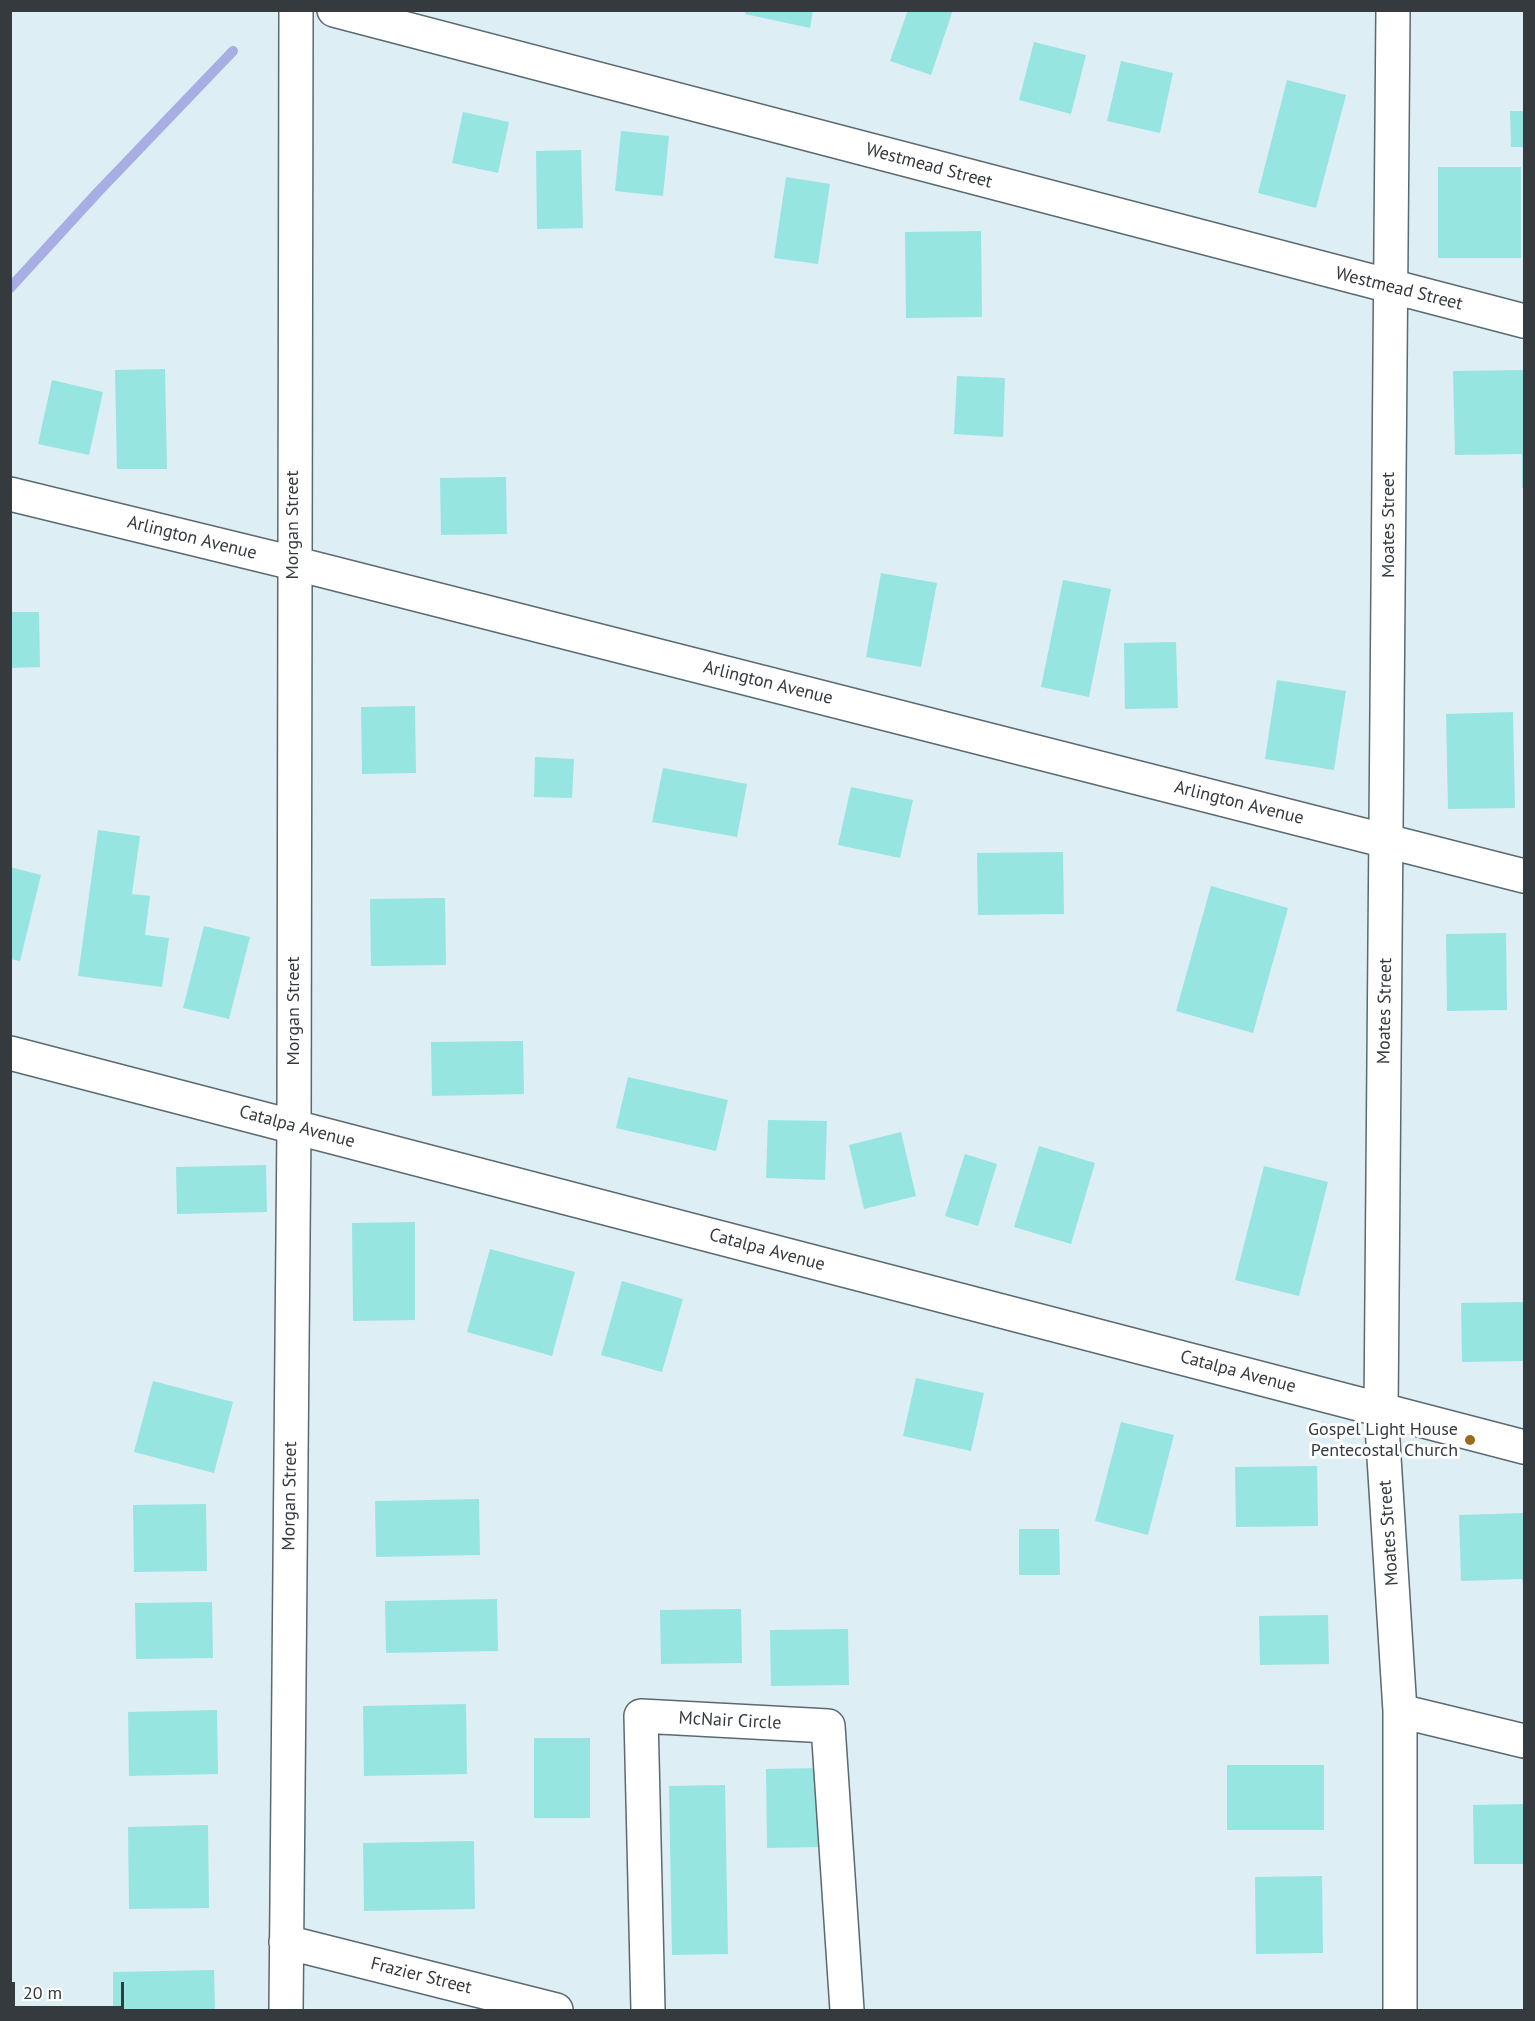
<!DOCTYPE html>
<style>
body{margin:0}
#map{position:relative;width:1535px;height:2021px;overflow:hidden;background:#ddeef4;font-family:"PT Sans",sans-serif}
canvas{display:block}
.frame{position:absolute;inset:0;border:12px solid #343a3d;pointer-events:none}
.scale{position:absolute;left:12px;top:1982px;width:112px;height:27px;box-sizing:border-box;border:3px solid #343a3d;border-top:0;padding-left:8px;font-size:18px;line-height:21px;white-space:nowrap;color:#343a3d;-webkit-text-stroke:4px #fff;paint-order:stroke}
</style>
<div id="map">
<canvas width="1535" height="2021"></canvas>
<div class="frame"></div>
<div class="scale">20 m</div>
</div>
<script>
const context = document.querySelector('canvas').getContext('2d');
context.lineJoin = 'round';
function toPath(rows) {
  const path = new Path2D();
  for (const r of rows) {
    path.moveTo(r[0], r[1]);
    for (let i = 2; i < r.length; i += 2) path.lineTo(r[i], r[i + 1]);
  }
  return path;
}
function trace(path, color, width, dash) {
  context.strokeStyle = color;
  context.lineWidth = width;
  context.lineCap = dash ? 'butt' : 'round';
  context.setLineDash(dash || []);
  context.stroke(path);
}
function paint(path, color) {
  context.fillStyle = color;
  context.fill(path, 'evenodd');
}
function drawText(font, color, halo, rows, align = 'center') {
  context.font = font + ' "PT Sans",sans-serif';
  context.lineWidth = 6;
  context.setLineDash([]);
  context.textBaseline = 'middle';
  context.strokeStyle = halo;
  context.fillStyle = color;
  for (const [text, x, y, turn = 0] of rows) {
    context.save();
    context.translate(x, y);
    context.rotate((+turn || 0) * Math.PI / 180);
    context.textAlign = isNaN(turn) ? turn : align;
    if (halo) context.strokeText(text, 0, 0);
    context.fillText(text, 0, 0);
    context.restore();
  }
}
trace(toPath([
 [10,288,97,193,233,51]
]), '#a8aee4', 10);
paint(toPath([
 [746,10,813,10,810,28,745,14],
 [908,10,953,10,931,75,890,61],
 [1034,42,1086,55,1071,114,1019,100],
 [1121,61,1173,73,1160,133,1107,121],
 [1287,80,1346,95,1316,208,1258,193],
 [1510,111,1524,111,1524,147,1511,147],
 [463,112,509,122,498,173,452,163],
 [621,131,669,136,663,196,615,191],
 [581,150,583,228,537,229,536,151],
 [1438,167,1521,167,1521,258,1438,258],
 [786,177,830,184,818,264,774,258],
 [981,231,982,317,906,318,905,232],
 [165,369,167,469,117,469,115,370],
 [1524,370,1524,488,1522,488,1522,454,1455,455,1453,371],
 [957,376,1005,378,1003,437,954,434],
 [52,380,103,392,89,455,38,444],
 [506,477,507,534,441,535,440,478],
 [881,573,937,583,921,667,866,657],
 [1063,580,1111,589,1089,697,1041,687],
 [10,612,39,612,40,667,10,668],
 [1176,642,1178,708,1125,709,1124,643],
 [1277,680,1346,691,1334,770,1265,759],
 [415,706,416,773,362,774,361,707],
 [1513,712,1515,808,1448,809,1446,714],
 [535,757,574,759,572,798,534,797],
 [663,768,747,784,737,837,652,822],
 [851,787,913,800,900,858,838,845],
 [98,830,140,836,132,894,150,896,145,935,169,938,162,987,78,976],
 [1063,852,1064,914,978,915,977,853],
 [10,867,41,875,20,961,10,959],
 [1211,886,1288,908,1253,1033,1176,1011],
 [445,898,446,965,371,966,370,899],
 [204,926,250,937,229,1019,183,1008],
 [1506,933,1507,1010,1447,1011,1446,934],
 [523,1041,524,1094,432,1096,431,1042],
 [628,1077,728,1100,716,1151,616,1128],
 [768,1120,827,1121,825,1180,766,1178],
 [901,1132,916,1196,864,1209,849,1145],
 [1039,1146,1095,1163,1071,1244,1014,1227],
 [965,1154,997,1164,978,1226,945,1216],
 [266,1165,267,1212,177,1214,176,1167],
 [1264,1166,1328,1182,1299,1296,1235,1280],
 [415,1222,415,1320,353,1321,352,1223],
 [490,1249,575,1272,552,1356,467,1332],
 [622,1281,683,1299,662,1372,601,1355],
 [1524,1302,1524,1361,1462,1362,1461,1303],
 [916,1378,984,1393,971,1451,903,1436],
 [153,1381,233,1402,214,1473,134,1452],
 [1121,1422,1174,1435,1148,1535,1095,1521],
 [1317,1466,1318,1526,1236,1527,1235,1467],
 [479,1499,480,1555,376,1557,375,1501],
 [206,1504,207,1571,134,1572,133,1505],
 [1524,1513,1524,1589,1522,1579,1461,1581,1459,1515],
 [1019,1529,1059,1529,1060,1575,1019,1575],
 [497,1599,498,1651,386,1653,385,1601],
 [212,1602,213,1658,136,1659,135,1603],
 [741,1609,742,1663,661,1664,660,1610],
 [1328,1615,1329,1664,1260,1665,1259,1616],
 [848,1629,849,1685,771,1686,770,1630],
 [466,1704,467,1774,364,1776,363,1706],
 [217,1710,218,1774,129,1776,128,1712],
 [534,1738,590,1738,590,1818,534,1818],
 [1227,1765,1324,1765,1324,1830,1227,1830],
 [819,1768,820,1847,767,1848,766,1769],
 [725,1785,728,1954,672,1955,669,1786],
 [1524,1804,1524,1864,1474,1864,1473,1805],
 [208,1825,209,1908,129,1909,128,1827],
 [474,1841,475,1909,364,1911,363,1843],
 [1322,1876,1323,1953,1256,1954,1255,1877],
 [214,1970,215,2010,113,2010,113,1972]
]), '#97e5e1');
const minor = toPath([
 [334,10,1524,321],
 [1393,10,1381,1410,1400,1711,1400,2010],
 [10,494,293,563,1524,876],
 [10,1053,1524,1447],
 [1400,1711,1524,1741],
 [286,1942,556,2010],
 [286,2010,294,1126,296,10],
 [648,2010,641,1716,828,1726,847,2010]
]);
trace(minor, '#5b6a6f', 36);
trace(minor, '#fff', 33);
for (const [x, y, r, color] of [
 [1470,1440,6,"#9b6a1d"]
]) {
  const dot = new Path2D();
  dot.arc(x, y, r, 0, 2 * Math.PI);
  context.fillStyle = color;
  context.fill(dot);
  trace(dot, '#fff', 2);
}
drawText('18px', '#343a3d', '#fff', [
 ["Westmead Street",929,166,15],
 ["Westmead Street",1399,289,14],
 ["Morgan Street",293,525,-90],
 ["Moates Street",1389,525,-90],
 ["Arlington Avenue",192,538,14],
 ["Arlington Avenue",768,683,14],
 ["Arlington Avenue",1239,803,14],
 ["Morgan Street",294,1011,-90],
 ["Moates Street",1385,1011,-89],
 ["Catalpa Avenue",297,1127,15],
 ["Catalpa Avenue",767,1250,15],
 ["Catalpa Avenue",1238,1372,15],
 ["Morgan Street",290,1496,-89],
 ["Moates Street",1389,1533,-94],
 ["McNair Circle",730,1721,3],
 ["Frazier Street",421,1976,14]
]);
drawText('18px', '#343a3d', '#fff', [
 ["Gospel Light House",1458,1430],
 ["Pentecostal Church",1458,1451]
], 'right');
</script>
